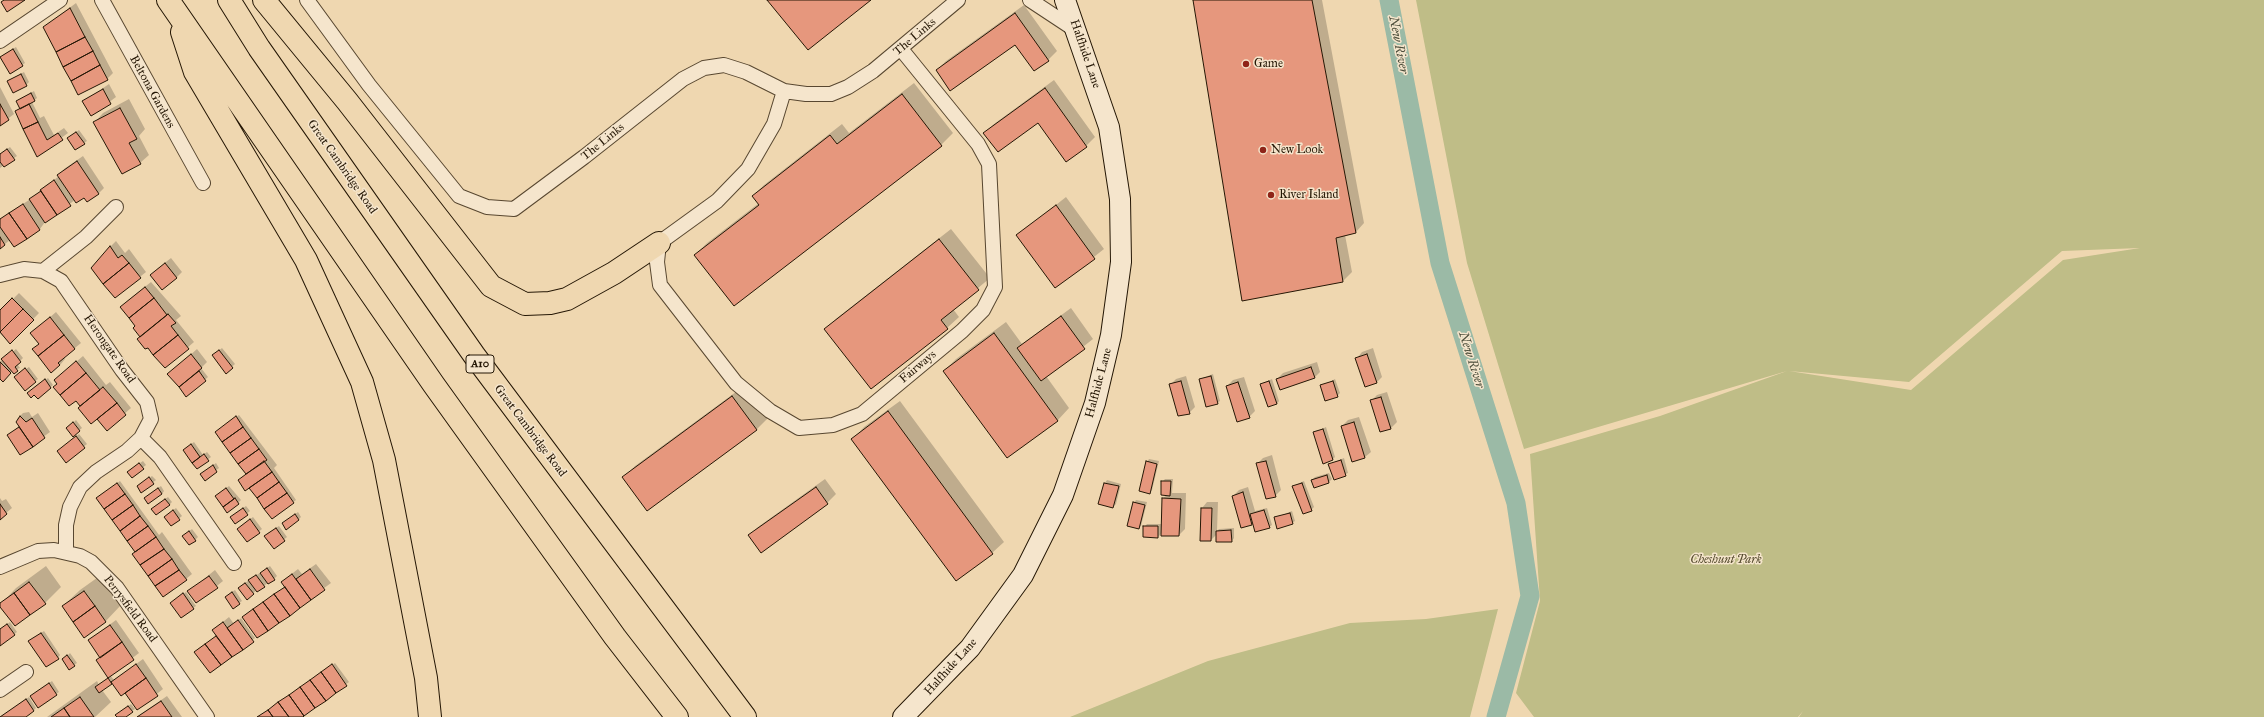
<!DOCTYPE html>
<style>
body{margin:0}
canvas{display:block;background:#efd7b0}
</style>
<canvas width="2264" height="717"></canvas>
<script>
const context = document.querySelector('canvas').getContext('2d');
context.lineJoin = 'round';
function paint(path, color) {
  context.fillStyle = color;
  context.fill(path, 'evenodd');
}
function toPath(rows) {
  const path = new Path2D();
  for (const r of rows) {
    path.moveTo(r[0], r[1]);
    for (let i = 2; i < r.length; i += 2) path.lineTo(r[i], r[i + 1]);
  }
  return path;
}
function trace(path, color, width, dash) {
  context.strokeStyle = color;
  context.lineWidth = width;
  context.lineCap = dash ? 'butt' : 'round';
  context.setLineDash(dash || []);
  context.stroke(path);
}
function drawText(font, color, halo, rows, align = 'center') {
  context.font = font + ' "IM FELL Great Primer",serif';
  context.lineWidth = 3;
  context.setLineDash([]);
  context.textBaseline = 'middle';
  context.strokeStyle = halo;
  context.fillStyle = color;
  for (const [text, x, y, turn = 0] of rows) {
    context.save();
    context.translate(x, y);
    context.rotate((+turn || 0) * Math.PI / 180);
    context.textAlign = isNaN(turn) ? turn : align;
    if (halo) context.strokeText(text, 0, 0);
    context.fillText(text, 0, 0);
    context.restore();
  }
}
paint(toPath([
 [1416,0,2264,0,2264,717,1799,717,1803,711,1798,717,1534,717,1516,693,1540,601,1530,454,1660,416,1787,371,1524,449,1467,263],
 [2140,248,2063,260,1911,390,1789,371,1909,382,2062,251],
 [1498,609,1470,717,1070,717,1208,661,1350,623,1426,619]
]), '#bfbd87');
paint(toPath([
 [1194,0,1322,0,1364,223,1356,232,1345,235,1352,272,1343,281,1243,300],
 [76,3,113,73,107,79,44,27],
 [1024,5,1057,51,1048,60,1015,43,937,70,946,61],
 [16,47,25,63,10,73,3,55],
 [24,72,29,82,26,85,8,81],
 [1054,80,1095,137,1086,146,1067,161,1038,122,985,133,994,124],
 [914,83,953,133,941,145,734,305,695,255,707,243,759,203,753,196,764,185,842,124,849,133],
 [109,84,116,97,92,115,84,101],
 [0,87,14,114,0,125],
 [34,91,37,98,32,102,40,118,44,116,54,135,64,128,68,133,38,155,16,112,21,108,17,101],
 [129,99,145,129,139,136,149,155,140,163,95,122,103,113],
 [79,130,87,141,84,143,68,138],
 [10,147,17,156,0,168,0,154],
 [83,156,104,188,98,194,75,200,45,222,40,229,14,246,10,240,0,248,0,219,29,200,59,176,64,169],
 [1066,197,1104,249,1056,287,1018,235],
 [951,229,990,278,953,309,959,317,947,328,826,329,837,318],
 [116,241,125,253,129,249,146,272,115,297,110,247],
 [171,258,182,272,176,278,157,269],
 [151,282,181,316,176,320,194,342,165,367,141,336,127,301],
 [19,293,39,313,10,343,0,333,0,312],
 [1071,308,1093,339,1046,376,1069,408,1058,420,1007,457,944,371,956,359,1006,322,1022,344],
 [56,312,81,343,64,357,65,359,60,365,34,349,40,343,32,333],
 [222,348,235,364,226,372,216,353],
 [1373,348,1382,377,1376,383,1357,358,1362,352],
 [16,349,23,358,17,364,20,368,12,371,3,380,0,377,0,362],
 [197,349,207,362,201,368,208,377,187,396,169,374],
 [83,356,106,385,110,382,131,408,107,429,97,418,81,406,55,380],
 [1317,362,1320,372,1315,377,1277,379,1283,373],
 [29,367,38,379,35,381,18,374],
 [1213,374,1220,401,1217,403,1200,379],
 [1186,376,1195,407,1189,413,1170,385,1176,379],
 [1244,377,1255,411,1249,417,1227,386,1233,380],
 [48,378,53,385,38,397,31,391],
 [1272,379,1279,401,1277,404,1261,384],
 [1335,379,1340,393,1337,396,1322,386],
 [744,386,768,418,757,429,647,509,624,477,635,466],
 [1387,392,1397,422,1391,428,1381,431,1371,401,1377,395],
 [900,401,1004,542,992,553,853,439,864,427],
 [29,412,32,417,38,413,50,432,20,454,8,435,20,426,17,419,23,413],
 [239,415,277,465,274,468,296,500,272,518,249,487,239,480,246,474,216,432],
 [1359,417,1371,452,1365,457,1353,461,1342,426,1348,420],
 [76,420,82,428,73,435,70,426],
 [1326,427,1335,457,1333,459,1314,433],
 [79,434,87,444,66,461,61,449],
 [194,442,203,455,207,452,211,457,197,468,184,450],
 [1272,455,1281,490,1275,496,1257,464,1263,458],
 [1344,458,1348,473,1334,479,1330,464],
 [1149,459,1159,461,1152,490,1150,493,1147,462],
 [143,461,146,465,132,476,131,469],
 [216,463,219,468,205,479,204,472],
 [1329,473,1332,479,1329,482,1314,487,1312,480,1315,477],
 [152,476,156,480,142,491,141,484],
 [825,479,836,494,827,503,761,551,750,535,758,527],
 [1165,479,1173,479,1172,493,1186,493,1185,529,1179,535,1162,533,1158,537,1144,527,1147,524,1162,524,1163,498,1167,495,1162,482],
 [1107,480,1121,484,1116,504,1113,507,1100,503,1105,483],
 [120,481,159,535,162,532,192,574,186,579,136,552,100,496],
 [1304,481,1314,507,1311,510,1293,486],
 [161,486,164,491,162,494,148,495],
 [229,486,241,500,238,503,216,496],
 [1248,487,1255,511,1267,508,1272,525,1269,527,1253,522,1251,524,1233,496,1239,490],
 [168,497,172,502,169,505,155,506],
 [0,498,2,501,6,499,12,508,0,518],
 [1136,500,1147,502,1141,526,1138,528,1134,503],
 [1207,502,1218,502,1217,531,1219,529,1234,528,1234,538,1232,541,1217,534,1211,540,1202,508],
 [246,506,250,511,235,523,234,515],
 [176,508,182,516,171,525,168,514],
 [1292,511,1295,521,1292,523,1275,518],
 [298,512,301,517,298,520,286,521],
 [253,517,262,529,247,541,241,526],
 [279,526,287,537,274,548,268,533],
 [192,529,198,537,195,540,183,536],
 [316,564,331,583,258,637,246,615,286,586,283,582,289,576,298,569,302,574],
 [46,566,61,587,45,603,0,605,16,588],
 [270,566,277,576,274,579,253,593,242,585],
 [215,570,223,581,197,602,189,591],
 [101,575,121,605,105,622,63,606,80,590],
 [235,590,242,601,239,603,229,594],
 [186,592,196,606,193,608,171,603],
 [229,617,234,624,241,618,255,638,210,672,198,649,217,636,213,630],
 [116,620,139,653,110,675,114,680,143,659,163,689,138,709,126,691,112,683,102,690,111,702,95,717,47,717,97,681,99,685,109,677,97,660,100,657,89,640],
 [10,622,17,632,0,645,0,629],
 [44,631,60,655,58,658,32,639],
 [70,653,77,663,74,665,66,657],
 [335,663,349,682,301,717,258,717],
 [52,681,59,692,56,694,34,694],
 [167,696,182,717,138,717,141,714],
 [29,697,36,708,34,710,24,717,0,717],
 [131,704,135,709,132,711,124,717,118,717,119,713]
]), '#0003');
trace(toPath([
 [1389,0,1440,263,1516,503,1530,596,1496,717]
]), '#9bbaa6', 19);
const building = toPath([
 [4,0,25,0,7,12,1,2,4,0],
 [767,0,871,0,808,50,767,0],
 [1193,0,1312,0,1356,233,1336,238,1343,282,1242,301,1193,0],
 [70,8,85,37,56,52,43,27,70,8],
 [1015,13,1049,61,1034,71,1015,45,950,91,936,70,1015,13],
 [85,37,93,51,63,67,56,52,85,37],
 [13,49,23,66,10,74,0,57,13,49],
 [93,51,100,65,71,81,63,67,93,51],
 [100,65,108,80,78,95,71,81,100,65],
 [21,74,27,86,13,93,7,81,21,74],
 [1045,88,1087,147,1066,162,1038,123,998,152,983,133,1045,88],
 [103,89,111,104,91,116,82,101,103,89],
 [31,93,35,101,20,109,16,101,31,93],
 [902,94,942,146,734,306,694,255,759,205,752,196,830,135,837,144,902,94],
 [0,104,9,120,0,126,0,104],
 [29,104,38,122,23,129,15,111,29,104],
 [120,108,137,139,129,143,141,164,122,174,93,122,120,108],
 [38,122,47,140,58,133,63,140,37,157,23,129,38,122],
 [76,132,85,144,75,150,67,138,76,132],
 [7,149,15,160,4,167,0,162,0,154,7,149],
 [77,161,99,194,87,202,84,198,76,203,57,175,77,161],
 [54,180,71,206,57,215,40,190,54,180],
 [41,191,57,215,45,223,29,199,41,191],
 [23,204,40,230,27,239,9,213,23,204],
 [1056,205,1095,259,1055,288,1016,235,1056,205],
 [9,213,27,239,14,247,0,227,0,219,9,213],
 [0,237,5,245,0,249,0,237],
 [939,239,979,290,941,320,948,329,871,389,824,329,939,239],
 [110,246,118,258,122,255,129,263,103,284,91,268,110,246],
 [129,263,141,278,115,298,103,284,129,263],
 [165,263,177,278,162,290,150,275,165,263],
 [145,287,154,298,129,318,120,307,145,287],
 [12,298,23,309,0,332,0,310,12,298],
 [154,298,167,315,140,337,133,328,135,326,129,318,154,298],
 [23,309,34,320,10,344,0,332,23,309],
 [168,314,176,323,171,326,178,335,153,355,148,348,145,349,137,339,168,314],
 [1061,316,1085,349,1041,381,1017,348,1061,316],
 [50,317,64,335,38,356,32,349,39,344,30,333,50,317],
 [994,333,1058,421,1007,458,943,371,994,333],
 [64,335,75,349,58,363,60,365,51,373,38,356,64,335],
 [178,335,189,349,165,368,153,355,178,335],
 [12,350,21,362,15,367,18,371,14,374,1,359,12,350],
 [219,350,233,368,226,374,212,355,219,350],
 [191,354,202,368,179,387,167,374,191,354],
 [1367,354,1377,383,1365,387,1355,358,1367,354],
 [76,361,86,373,60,395,53,387,57,384,54,380,76,361],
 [0,362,11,373,3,382,0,379,0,362],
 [1311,367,1315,378,1280,390,1276,379,1311,367],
 [25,368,36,382,25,391,14,377,25,368],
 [199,371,206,381,186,397,179,387,199,371],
 [86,373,100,390,80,406,76,401,69,406,60,395,86,373],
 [1211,376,1218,404,1206,407,1199,379,1211,376],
 [45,379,51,388,38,399,34,395,31,398,27,393,45,379],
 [1181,381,1190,414,1178,416,1169,384,1181,381],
 [1269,381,1277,404,1268,407,1260,384,1269,381],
 [1333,381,1338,397,1325,401,1320,385,1333,381],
 [1238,382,1250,418,1237,422,1226,386,1238,382],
 [103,387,117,403,91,424,78,408,103,387],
 [732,396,757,430,647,511,622,477,732,396],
 [1381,397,1391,429,1380,432,1370,400,1381,397],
 [117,403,126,415,107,431,97,419,117,403],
 [888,411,993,554,956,581,851,439,888,411],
 [20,416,26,422,32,418,45,438,33,447,16,422,20,416],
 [236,416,243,427,222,442,215,432,236,416],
 [73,422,80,431,73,437,66,428,73,422],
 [1354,422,1365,458,1352,462,1341,426,1354,422],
 [19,427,33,447,20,455,7,435,19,427],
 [243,427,251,438,230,453,222,442,243,427],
 [1323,429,1333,460,1323,464,1313,432,1323,429],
 [76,436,85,448,66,463,57,451,76,436],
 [251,438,259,449,238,464,230,453,251,438],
 [191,444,200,457,192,463,183,450,191,444],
 [259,449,267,460,246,474,238,464,259,449],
 [204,454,209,461,197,469,192,463,204,454],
 [1341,460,1346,476,1334,480,1328,464,1341,460],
 [264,461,272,472,245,491,238,480,264,461],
 [1146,461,1157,464,1150,494,1139,491,1146,461],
 [1266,461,1276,497,1266,499,1256,463,1266,461],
 [139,463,144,469,132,478,127,472,139,463],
 [213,465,217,472,205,481,200,474,213,465],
 [272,472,279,482,257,498,249,488,272,472],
 [1327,475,1329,483,1314,488,1311,480,1327,475],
 [149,477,154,484,141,493,137,486,149,477],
 [1161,481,1171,481,1170,496,1161,495,1161,481],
 [279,482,287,493,264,509,257,498,279,482],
 [117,483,125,494,104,509,96,498,117,483],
 [1104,483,1119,486,1113,508,1098,504,1104,483],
 [1302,483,1312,511,1303,514,1292,486,1302,483],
 [816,487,828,504,761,553,748,535,816,487],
 [158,488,162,494,148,504,144,498,158,488],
 [226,488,234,499,223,507,215,496,226,488],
 [1243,492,1252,525,1241,528,1232,496,1243,492],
 [287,493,294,503,272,519,264,509,287,493],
 [125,494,133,505,112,520,104,509,125,494],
 [235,498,239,504,227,513,223,507,235,498],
 [1162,498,1181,499,1179,536,1161,536,1162,498],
 [165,499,170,505,156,515,151,509,165,499],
 [1133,502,1145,505,1139,529,1127,526,1133,502],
 [0,504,7,514,0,520,0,504],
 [133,505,140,516,120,531,112,520,133,505],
 [243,508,248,515,235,524,230,517,243,508],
 [1201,508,1212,508,1211,541,1200,541,1201,508],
 [173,510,180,520,171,526,164,517,173,510],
 [1264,510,1270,528,1255,532,1250,514,1264,510],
 [1290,513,1293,524,1277,529,1274,517,1290,513],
 [295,514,299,520,286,530,282,523,295,514],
 [140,516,148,526,127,541,120,531,140,516],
 [250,519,260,533,247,542,237,529,250,519],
 [148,526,156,537,135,552,127,541,148,526],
 [1143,526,1158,526,1158,538,1143,537,1143,526],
 [276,528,285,541,274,549,264,536,276,528],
 [1231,530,1232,542,1216,542,1216,531,1231,530],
 [189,531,196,541,189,545,182,536,189,531],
 [156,537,164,549,140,565,132,554,156,537],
 [164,549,172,559,148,576,140,565,164,549],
 [172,559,179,570,155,586,148,576,172,559],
 [267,568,275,580,268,584,260,573,267,568],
 [310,569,325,590,311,600,296,579,310,569],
 [179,570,187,580,163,597,155,586,179,570],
 [292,574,311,600,300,608,281,582,292,574],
 [256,575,265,587,257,592,248,580,256,575],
 [209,576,218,588,196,603,187,591,209,576],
 [29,582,46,604,30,615,14,593,29,582],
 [245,583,254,594,247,600,238,588,245,583],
 [285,587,300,608,290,616,274,594,285,587],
 [84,591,95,606,73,622,62,606,84,591],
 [232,592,240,604,233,609,225,597,232,592],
 [14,593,30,615,15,626,0,607,0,603,14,593],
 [183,593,194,609,181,618,170,603,183,593],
 [274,594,290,616,279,623,263,602,274,594],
 [263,602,279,623,268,631,253,609,263,602],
 [95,606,106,622,84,638,73,622,95,606],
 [253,609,268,631,257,638,242,617,253,609],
 [238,620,254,642,243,650,227,628,238,620],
 [223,622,243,650,232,657,212,630,223,622],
 [7,624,15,635,0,646,0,629,7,624],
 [110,625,122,642,100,658,88,640,110,625],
 [41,633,59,659,46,667,28,641,41,633],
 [216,636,232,657,221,665,205,644,216,636],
 [122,642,134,660,108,678,96,660,122,642],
 [205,644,221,665,210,673,194,652,205,644],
 [67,655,75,666,69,670,62,659,67,655],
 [136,664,146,678,121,696,111,682,136,664],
 [332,664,347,686,336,693,321,672,332,664],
 [321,672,336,693,326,701,310,680,321,672],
 [108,678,112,684,99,693,95,687,108,678],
 [146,678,158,696,137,710,125,693,146,678],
 [310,680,326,701,315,708,300,687,310,680],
 [49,683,57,695,38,708,30,696,49,683],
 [300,687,315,708,304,716,289,695,300,687],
 [289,695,304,716,303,717,289,717,278,702,289,695],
 [80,697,94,717,70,717,64,708,80,697],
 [26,699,34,711,26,717,0,717,26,699],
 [161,701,172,717,137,717,161,701],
 [278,702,289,717,273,717,268,710,278,702],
 [128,706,133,712,126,717,117,717,115,715,128,706],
 [64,708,70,717,51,717,64,708],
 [268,710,273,717,257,717,268,710]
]);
paint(building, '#e6977d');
trace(building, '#251705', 1);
const minor = toPath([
 [102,0,203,183],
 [307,0,369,85,459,196,487,207,514,209,584,157,683,79,704,68,724,65,746,72,784,91,806,94,831,94,848,87,873,71,958,0],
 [1030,0,1077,31],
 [0,41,60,0],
 [784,91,774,124,748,169,717,201,659,243,657,262,660,285,736,383,770,411,799,428,833,425,862,414,962,331,983,310,995,287,989,164,978,144,901,49],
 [43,271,86,237,116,207],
 [0,275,24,269,43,271,61,281,122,370,147,402,151,419,141,438,127,451,96,472,80,487,70,507,66,525,66,551],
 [141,438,160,457,234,563],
 [0,567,38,551,54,550,80,556,91,562,117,588,207,717],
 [0,690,26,672]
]);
const secondary = toPath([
 [903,717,970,648,1023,575,1063,495,1095,403,1111,335,1121,262,1120,199,1109,127,1065,0]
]);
const trunk = toPath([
 [168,0,434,385,615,637,677,717],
 [229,0,259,48,474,355,745,717],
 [264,0,347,101,491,286,525,304,550,303,567,299,614,273,659,243],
 [182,32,195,72,306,260,362,382,384,460,426,678,430,717]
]);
trace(minor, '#584730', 16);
trace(secondary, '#251705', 22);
trace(trunk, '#251705', 24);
trace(minor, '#f5e5cc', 14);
trace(secondary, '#f5e5cc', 20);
trace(trunk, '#efd7b0', 22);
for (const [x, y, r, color] of [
 [1246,64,4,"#8f2418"],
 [1263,150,4,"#8f2418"],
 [1271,195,4,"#8f2418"]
]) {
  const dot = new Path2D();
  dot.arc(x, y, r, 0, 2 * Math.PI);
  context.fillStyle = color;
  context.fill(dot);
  trace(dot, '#f5e5cc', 1.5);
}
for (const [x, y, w] of [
 [480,364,28]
]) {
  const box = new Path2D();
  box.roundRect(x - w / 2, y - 9, w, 18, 3);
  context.fillStyle = '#f5e5cc';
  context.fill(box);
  trace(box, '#251705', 1);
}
drawText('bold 11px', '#251705', null, [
 ["A10",480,364]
]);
drawText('12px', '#251705', '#f5e5cc', [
 ["The Links",915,37,-40],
 ["Halfhide Lane",1085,54,71],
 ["Beltona Gardens",152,92,61],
 ["The Links",603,142,-39],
 ["Great Cambridge Road",342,167,55],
 ["Herongate Road",109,349,55],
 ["Fairways",918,367,-40],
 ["Halfhide Lane",1099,383,-75],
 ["Great Cambridge Road",530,431,53],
 ["Perrysfield Road",130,609,53],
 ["Halfhide Lane",951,667,-48]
]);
drawText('12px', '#251705', '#f5e5cc', [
 ["Game",1254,64],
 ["New Look",1271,150],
 ["River Island",1279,195]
], 'left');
drawText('italic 12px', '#53492c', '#f5e5cc', [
 ["Cheshunt Park",1726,560]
]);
drawText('italic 13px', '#4e503d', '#f5e5cc', [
 ["New River",1398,45,79],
 ["New River",1471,360,72]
]);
</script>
